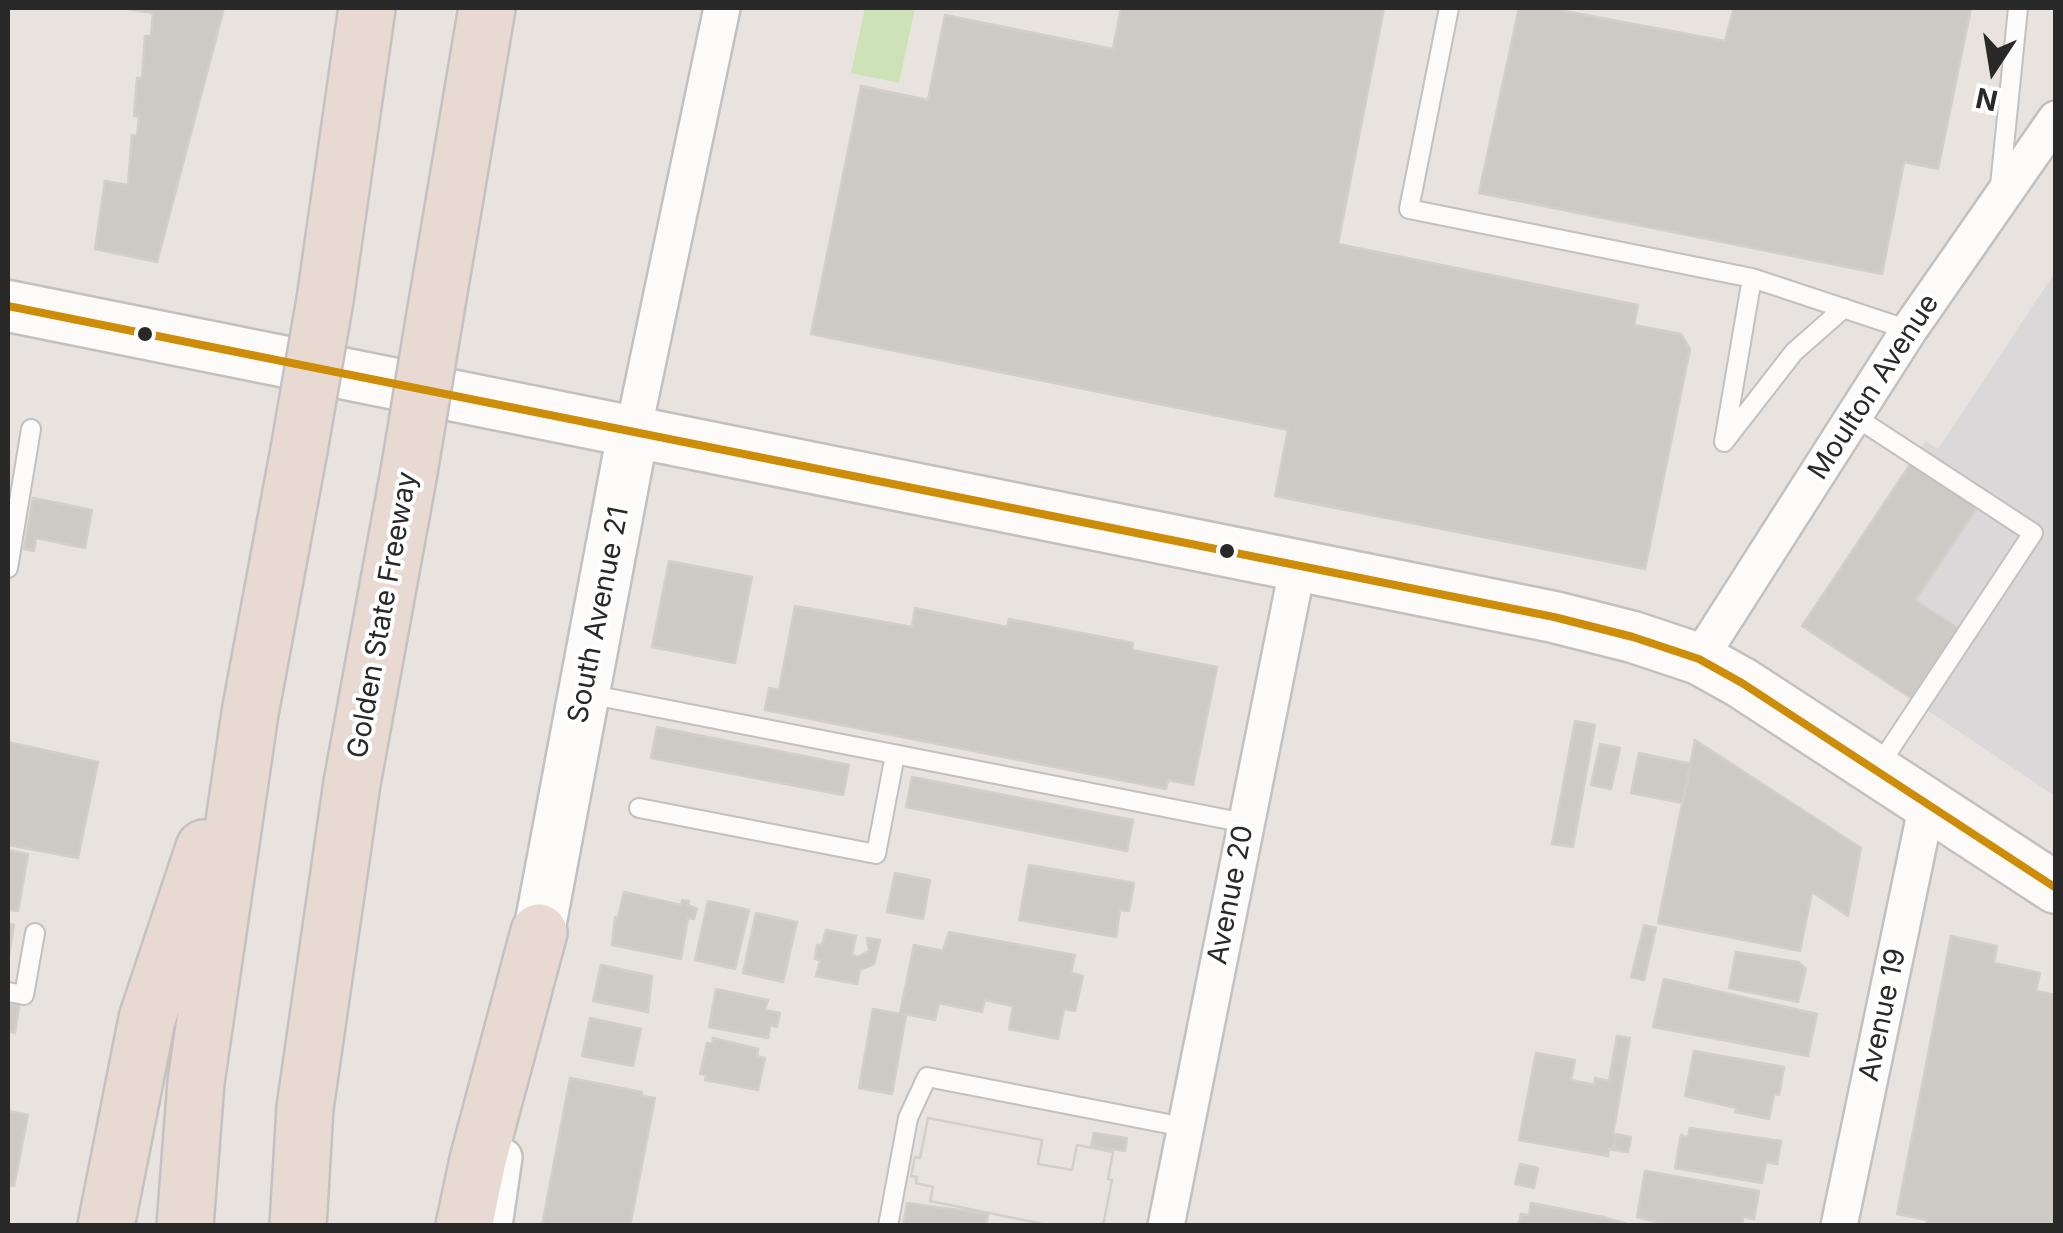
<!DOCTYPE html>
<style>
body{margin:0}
#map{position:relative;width:2063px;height:1233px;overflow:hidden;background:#e8e3de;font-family:Inter,sans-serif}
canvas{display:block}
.frame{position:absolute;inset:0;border:10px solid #292929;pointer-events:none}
.north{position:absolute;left:1943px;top:20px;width:100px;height:100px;-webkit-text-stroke:8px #fff;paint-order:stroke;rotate:192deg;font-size:28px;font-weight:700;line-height:40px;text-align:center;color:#292929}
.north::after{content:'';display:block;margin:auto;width:35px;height:45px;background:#292929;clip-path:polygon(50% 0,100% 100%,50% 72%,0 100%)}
</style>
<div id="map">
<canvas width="2063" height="1233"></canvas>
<div class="frame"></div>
<div class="north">N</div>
</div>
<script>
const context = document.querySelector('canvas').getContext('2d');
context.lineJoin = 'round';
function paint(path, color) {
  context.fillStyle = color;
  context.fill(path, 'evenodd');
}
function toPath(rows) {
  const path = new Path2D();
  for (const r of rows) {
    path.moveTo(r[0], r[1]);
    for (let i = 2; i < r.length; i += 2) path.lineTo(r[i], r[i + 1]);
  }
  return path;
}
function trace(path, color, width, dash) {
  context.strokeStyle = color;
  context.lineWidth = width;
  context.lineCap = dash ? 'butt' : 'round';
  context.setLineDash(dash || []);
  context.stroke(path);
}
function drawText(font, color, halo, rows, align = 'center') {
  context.font = font + ' Inter,sans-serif';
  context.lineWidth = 8;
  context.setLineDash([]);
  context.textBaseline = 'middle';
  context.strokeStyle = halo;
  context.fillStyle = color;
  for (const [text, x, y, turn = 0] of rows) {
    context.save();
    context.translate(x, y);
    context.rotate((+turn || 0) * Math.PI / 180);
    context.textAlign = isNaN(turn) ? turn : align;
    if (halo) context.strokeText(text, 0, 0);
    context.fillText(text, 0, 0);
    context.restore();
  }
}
paint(toPath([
 [2055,272,2055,796,1802,626,1926,441,1938,449]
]), '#dbd8da');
paint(toPath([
 [865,8,915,8,899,83,851,73]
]), '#cee2b8');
const building = toPath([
 [121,8,224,8,157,262,95,249,105,181,128,185,132,135,137,136,139,116,134,116,137,78,142,78,145,36,151,36,153,13,121,8],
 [1121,8,1384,8,1338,244,1638,305,1634,325,1681,334,1690,349,1645,569,1275,496,1288,430,811,334,861,86,928,100,945,15,1113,49,1121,8],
 [1519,8,1548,8,1725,41,1734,8,1971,8,1938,169,1904,162,1882,274,1479,193,1519,8],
 [1911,463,1977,507,1915,600,1958,628,1911,698,1802,626,1911,463],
 [33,498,92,510,85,548,36,538,34,551,24,549,33,498],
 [669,561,752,577,735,663,652,647,669,561],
 [795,606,912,627,915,608,1007,627,1009,619,1133,643,1132,650,1217,667,1193,785,1168,780,1166,789,765,710,769,688,779,690,795,606],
 [1575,721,1595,725,1573,847,1552,844,1575,721],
 [657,727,849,765,843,795,651,758,657,727],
 [1695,740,1861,848,1848,916,1812,892,1800,951,1658,923,1695,740],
 [8,742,98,762,78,858,8,845,8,742],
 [1600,744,1620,748,1611,789,1591,785,1600,744],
 [1639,753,1691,764,1683,803,1631,793,1639,753],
 [912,777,1133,820,1127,851,906,807,912,777],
 [8,850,28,854,18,911,8,910,8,850],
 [1029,865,1134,883,1129,911,1120,910,1116,937,1019,920,1029,865],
 [895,873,930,880,923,919,887,912,895,873],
 [624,892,681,905,682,900,689,901,688,905,697,909,694,919,688,918,681,959,612,945,615,917,618,918,624,892],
 [708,901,749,910,735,969,695,960,708,901],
 [756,913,797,922,783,982,743,973,756,913],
 [8,924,14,925,8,961,8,924],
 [1644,925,1656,928,1644,980,1631,977,1644,925],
 [826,930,856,936,852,955,857,957,869,951,867,938,880,940,874,964,860,970,857,984,816,976,820,960,815,959,817,945,822,945,826,930],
 [949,932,1075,955,1071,973,1083,976,1075,1011,1064,1009,1058,1039,1009,1029,1013,1006,985,1000,982,1012,939,1003,935,1020,900,1013,914,945,943,951,949,932],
 [1951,936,1997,946,1994,963,2040,973,2036,991,2056,995,2056,1226,1926,1226,1927,1220,1897,1214,1951,936],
 [1736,952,1798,962,1806,969,1798,1002,1729,988,1736,952],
 [601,965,652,976,648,1012,593,1001,601,965],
 [1664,979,1817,1014,1808,1056,1653,1027,1664,979],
 [716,989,768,1000,765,1010,780,1013,777,1027,770,1025,768,1038,709,1027,716,989],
 [8,1004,19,1006,15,1033,8,1031,8,1004],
 [873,1009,906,1015,892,1094,859,1088,873,1009],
 [590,1018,641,1029,633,1066,582,1056,590,1018],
 [1617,1036,1630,1038,1613,1134,1616,1134,1613,1150,1609,1149,1608,1156,1519,1140,1536,1053,1575,1060,1571,1080,1595,1085,1595,1078,1609,1081,1617,1036],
 [713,1038,758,1049,757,1056,765,1058,758,1090,705,1080,706,1075,700,1074,707,1043,712,1044,713,1038],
 [1694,1051,1784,1067,1779,1095,1774,1094,1769,1119,1735,1112,1736,1108,1685,1096,1694,1051],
 [570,1078,642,1092,642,1096,655,1098,630,1226,542,1226,570,1078],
 [8,1111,28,1115,14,1186,8,1185,8,1111],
 [928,1118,1042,1140,1038,1164,1072,1170,1077,1145,1113,1152,1108,1179,1112,1180,1103,1226,1053,1226,930,1201,933,1187,916,1183,917,1177,911,1176,915,1157,920,1158,928,1118],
 [928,1118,1042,1140,1038,1164,1072,1170,1077,1145,1113,1152,1108,1179,1112,1180,1103,1226,1053,1226,930,1201,933,1187,916,1183,917,1177,911,1176,915,1157,920,1158,928,1118],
 [1690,1128,1781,1141,1777,1164,1766,1162,1762,1183,1675,1168,1681,1135,1688,1137,1690,1128],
 [1094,1133,1127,1138,1125,1151,1091,1146,1094,1133],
 [1616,1134,1631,1137,1628,1152,1613,1150,1616,1134],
 [1520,1164,1538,1168,1534,1188,1515,1184,1520,1164],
 [1645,1171,1759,1191,1754,1219,1743,1217,1742,1226,1672,1226,1637,1217,1645,1171],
 [907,1203,988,1214,986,1226,903,1226,907,1203],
 [1531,1203,1603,1217,1634,1226,1518,1226,1521,1214,1529,1215,1531,1203]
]);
paint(building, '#cdc9c5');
trace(building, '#d2cfcb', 2.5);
const service = toPath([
 [1449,8,1409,209,1752,278,1909,330],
 [2000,186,2018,8],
 [1752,278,1724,442,1794,352,1844,308],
 [1854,416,2033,533,1876,770],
 [8,568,31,429],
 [588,694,1245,823],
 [639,808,876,854,895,755],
 [8,992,24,995,35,933],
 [888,1226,908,1118,927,1077,1184,1127]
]);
const minor = toPath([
 [633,432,722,8],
 [1699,659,1909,330,2056,119],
 [494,1226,504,1157],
 [1166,1226,1298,565],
 [1839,1226,1927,804]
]);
const secondary = toPath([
 [8,306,1554,617,1633,637,1699,659,1742,683,2056,888],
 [539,932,633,432]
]);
const motorway = toPath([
 [325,300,367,8],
 [434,321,487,8],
 [106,1226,147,1019,204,848],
 [185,1226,196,1082,250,713,299,450],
 [298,1226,305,1108,352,783,409,472],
 [464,1226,478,1160,539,932]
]);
trace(service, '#c2c0c0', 22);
trace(minor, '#c2c0c0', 40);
trace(secondary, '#c2c0c0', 55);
trace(motorway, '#c4c2c0', 60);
trace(service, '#fcfbfa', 18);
trace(minor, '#fcfbfa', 35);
trace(secondary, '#fcfbfa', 50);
trace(motorway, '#e8dad3', 55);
const motorwayBridge = toPath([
 [299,450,325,300],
 [409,472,434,321]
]);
trace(motorwayBridge, '#c4c2c0', 60, []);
trace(motorwayBridge, '#e8dad3', 55);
trace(toPath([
 [8,306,1554,617,1633,637,1699,659,1742,683,2056,888]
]), '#ce8d08', 8);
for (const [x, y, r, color] of [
 [145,334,9,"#292929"],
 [1227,551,9,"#292929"]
]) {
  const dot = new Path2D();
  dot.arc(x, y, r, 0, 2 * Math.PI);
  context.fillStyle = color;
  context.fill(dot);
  trace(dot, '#fff', 4);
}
drawText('28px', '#292929', '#fff', [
 ["Moulton Avenue",1874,387,-57],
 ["Golden State Freeway",383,615,-80],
 ["South Avenue 21",599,615,-79],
 ["Avenue 20",1231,895,-79],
 ["Avenue 19",1883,1015,-78]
]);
</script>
